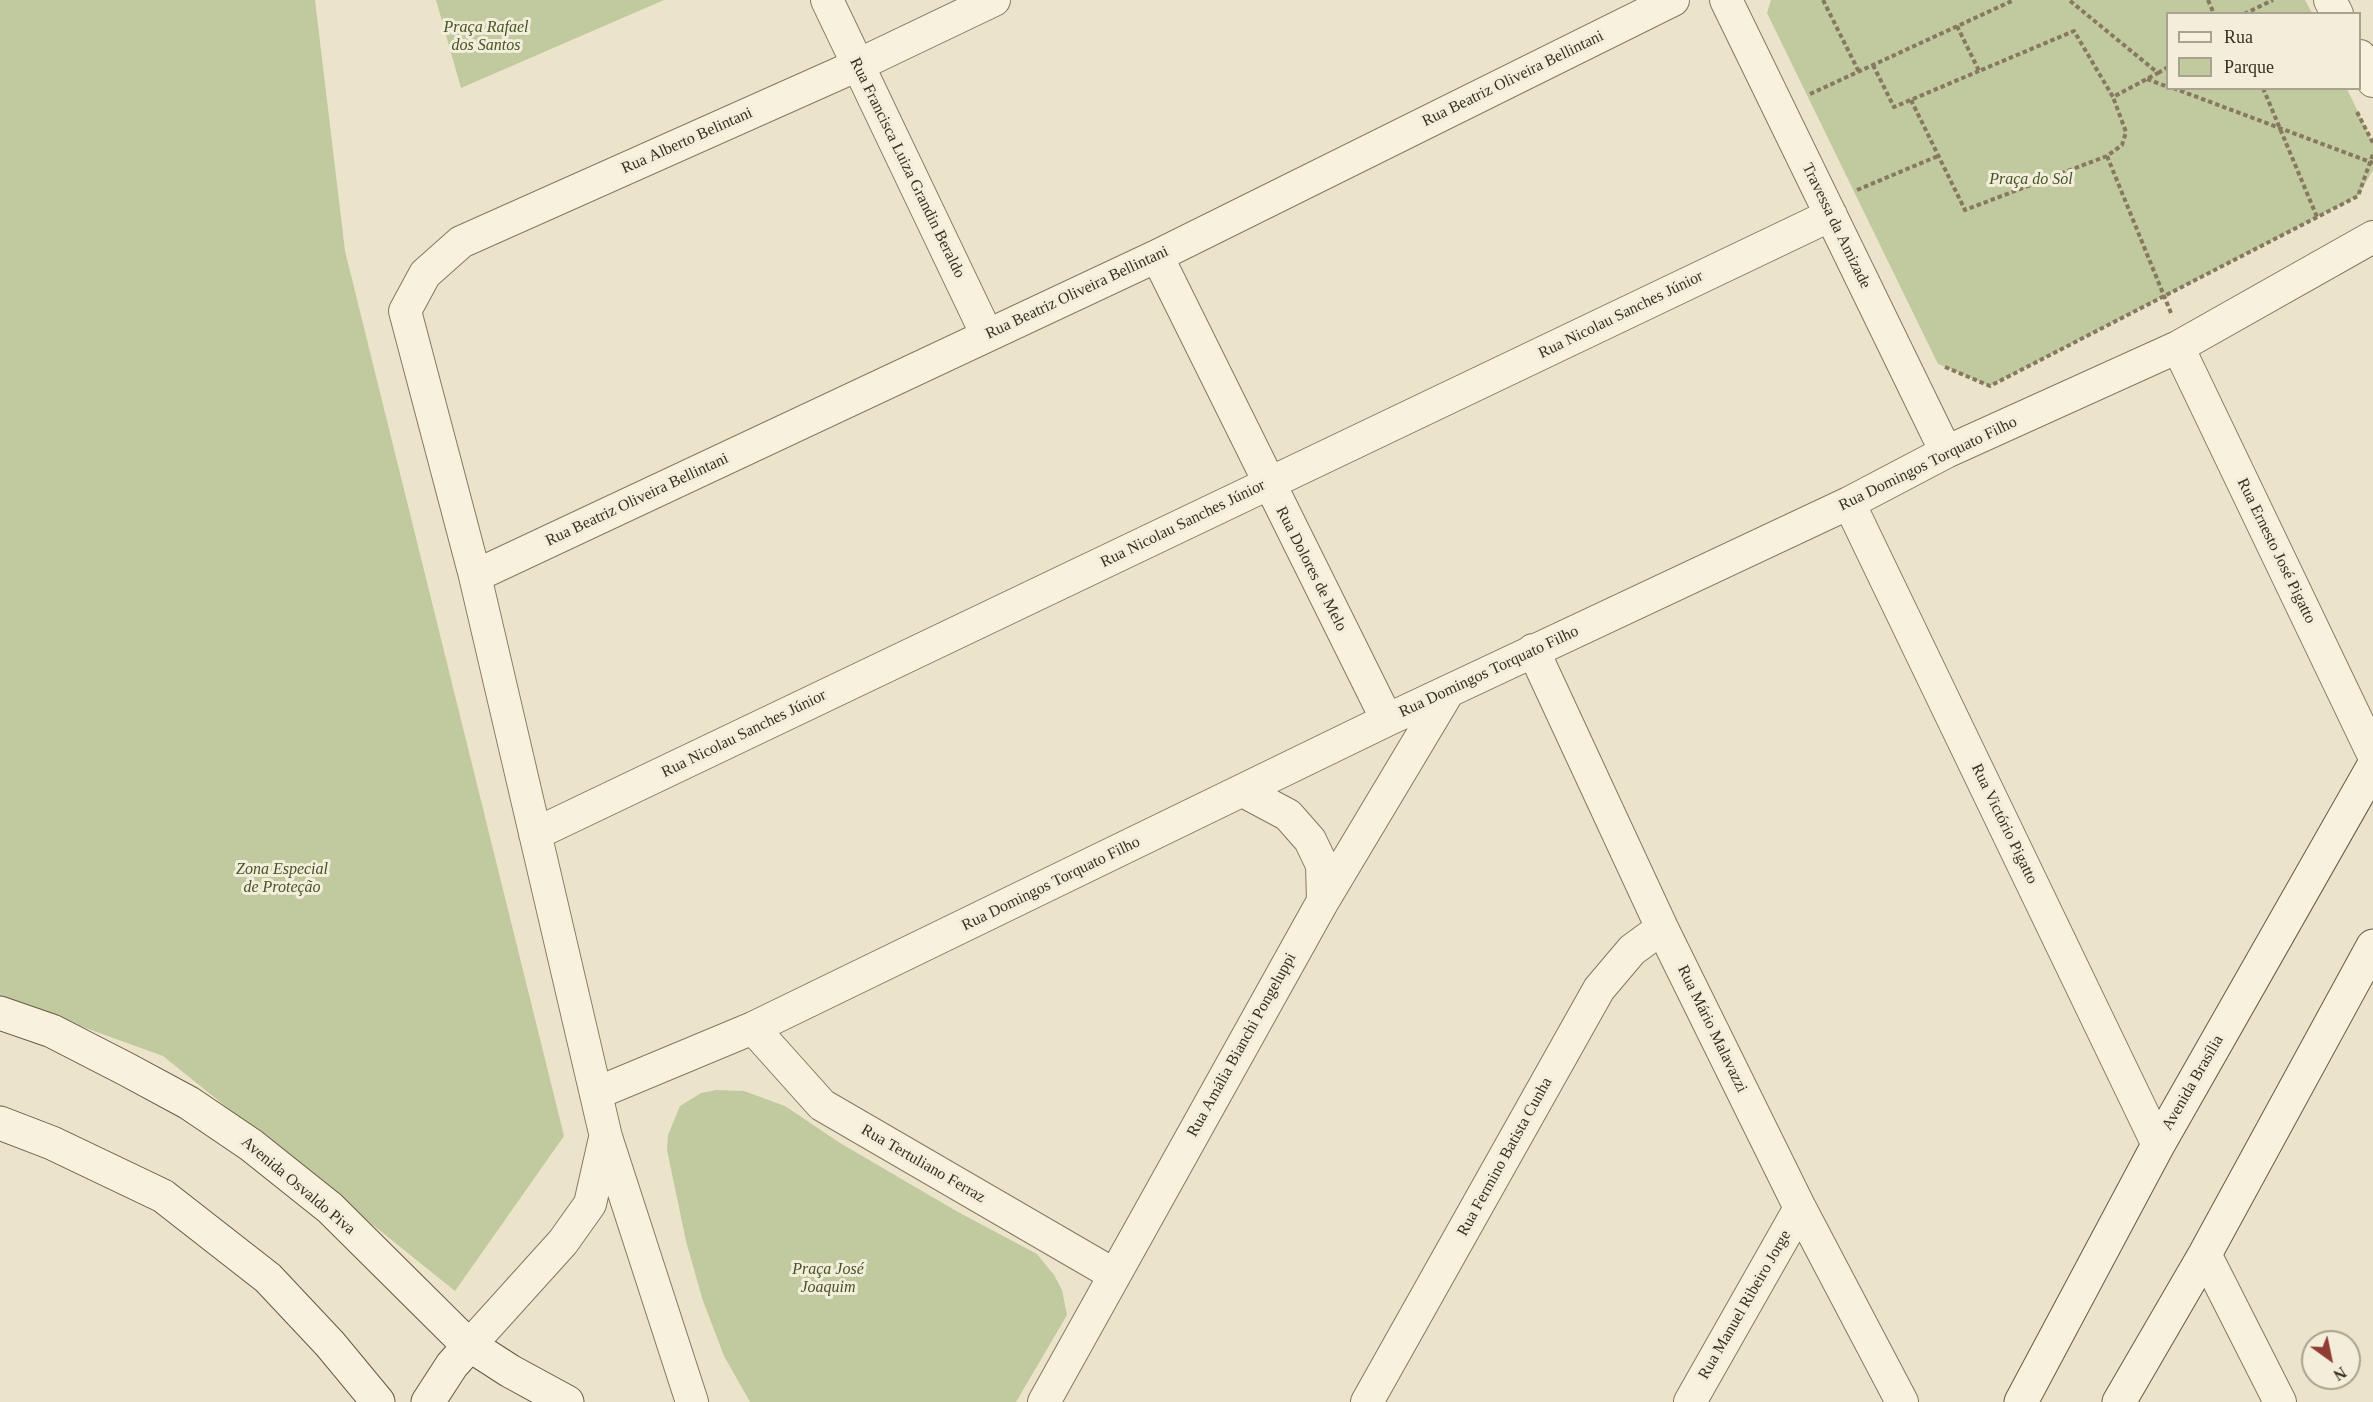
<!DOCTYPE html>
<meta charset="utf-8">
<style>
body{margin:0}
#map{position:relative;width:2373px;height:1402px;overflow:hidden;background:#ece4ca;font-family:"Times New Roman",serif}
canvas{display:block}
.legend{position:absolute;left:2166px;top:12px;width:195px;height:78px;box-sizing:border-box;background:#f3eed9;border:2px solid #a9a290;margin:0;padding:8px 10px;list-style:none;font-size:18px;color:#392f22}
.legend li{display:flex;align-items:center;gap:12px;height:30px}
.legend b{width:30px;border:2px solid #a9a290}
.north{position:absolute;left:2301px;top:1330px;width:60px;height:60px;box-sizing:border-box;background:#f3eed9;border:2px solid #a9a290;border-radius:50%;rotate:147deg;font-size:16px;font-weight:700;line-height:24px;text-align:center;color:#392f22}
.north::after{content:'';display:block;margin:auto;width:21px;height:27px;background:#913b35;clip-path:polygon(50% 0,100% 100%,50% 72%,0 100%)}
</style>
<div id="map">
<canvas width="2373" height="1402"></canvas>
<ul class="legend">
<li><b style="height:8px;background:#f7f1dd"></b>Rua</li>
<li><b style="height:16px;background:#c1c99f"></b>Parque</li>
</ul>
<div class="north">N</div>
</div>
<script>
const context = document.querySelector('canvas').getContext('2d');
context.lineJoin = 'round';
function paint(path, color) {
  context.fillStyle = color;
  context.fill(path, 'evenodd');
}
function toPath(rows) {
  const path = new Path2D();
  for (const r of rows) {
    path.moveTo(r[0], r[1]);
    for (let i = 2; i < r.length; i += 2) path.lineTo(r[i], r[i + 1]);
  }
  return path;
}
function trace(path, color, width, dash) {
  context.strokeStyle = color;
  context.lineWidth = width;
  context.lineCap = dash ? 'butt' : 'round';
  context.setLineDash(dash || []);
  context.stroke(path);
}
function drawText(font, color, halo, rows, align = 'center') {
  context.font = font + ' "Times New Roman",serif';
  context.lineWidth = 6;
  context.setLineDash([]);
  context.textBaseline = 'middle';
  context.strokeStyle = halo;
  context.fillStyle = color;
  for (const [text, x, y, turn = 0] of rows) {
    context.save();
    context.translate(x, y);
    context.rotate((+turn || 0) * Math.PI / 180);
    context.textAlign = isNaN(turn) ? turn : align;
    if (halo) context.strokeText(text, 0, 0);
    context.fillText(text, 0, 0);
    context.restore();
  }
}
paint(toPath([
 [0,0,315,0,345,251,564,1136,455,1291,163,1056,0,997],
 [436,0,664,0,461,88],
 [1771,0,2305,0,2312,13,2168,14,2168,88,2347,89,2373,143,2373,170,2358,196,1990,386,1938,364,1767,13],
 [716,1090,744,1091,785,1106,840,1143,958,1212,1037,1254,1054,1275,1062,1290,1067,1315,1016,1402,750,1402,724,1356,702,1298,686,1241,667,1150,668,1135,680,1106,701,1093]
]), '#c1c99f');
const minor = toPath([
 [827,0,987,335],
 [1726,0,1946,452],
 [2330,0,2337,14],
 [2360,56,2373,81],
 [1157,256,1387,720],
 [2178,347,2373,754],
 [1849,503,2158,1145],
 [475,576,1157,256,1673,0],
 [1533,650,1662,928,1800,1208,1902,1402],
 [1243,791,1288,815,1310,840,1322,865,1323,901],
 [535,834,1831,215],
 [753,1028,822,1105,1113,1274],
 [597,1093,753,1028,1387,720,1849,503,1946,452,2178,347,2373,237],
 [2205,1254,2280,1402],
 [470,1345,563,1242,590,1204,605,1138],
 [692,1402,606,1137,475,576,405,311,425,274,461,242,858,65,994,0],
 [1044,1402,1323,901,1448,692],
 [1367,1402,1599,989,1632,950,1662,928],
 [1690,1402,1800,1208]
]);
const secondary = toPath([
 [0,1013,52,1031,126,1069,189,1103,251,1145,330,1208,465,1342,510,1371,567,1402],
 [0,1123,52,1143,163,1196,268,1278,330,1344,378,1402],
 [428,1402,452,1365,470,1345],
 [2021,1402,2158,1145,2373,767],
 [2119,1402,2205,1254,2373,946]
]);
trace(minor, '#877860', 34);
trace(secondary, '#695943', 35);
trace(toPath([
 [1823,0,1859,72],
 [2208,0,2214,14],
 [2244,14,2273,0],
 [1957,26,1979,71,2074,31,2113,97,2158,73,2069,0],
 [1873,65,1894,107,1979,71],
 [2158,73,2168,67],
 [2147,79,2168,87],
 [2173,88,2373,163],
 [2263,88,2317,217],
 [1810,94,2014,0],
 [1911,100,1965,210,2107,156,2122,145,2126,132,2113,97],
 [2357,112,2373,143],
 [2107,156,2171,313],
 [1857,190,1938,156],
 [1945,367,1990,386,2358,196,2373,154]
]), '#877860', 4, [4.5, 3]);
trace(minor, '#f7f1dd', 32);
trace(secondary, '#f7f1dd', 33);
drawText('italic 16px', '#46542a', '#f3eed9', [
 ["Praça Rafael",486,28],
 ["dos Santos",486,46],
 ["Praça do Sol",2031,180],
 ["Zona Especial",282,870],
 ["de Proteção",282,888],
 ["Praça José",828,1270],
 ["Joaquim",828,1288]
]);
drawText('16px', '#392f22', '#f3eed9', [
 ["Rua Beatriz Oliveira Bellintani",1513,79,-26],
 ["Rua Alberto Belintani",687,141,-24],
 ["Rua Francisca Luiza Grandin Beraldo",907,168,64],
 ["Travessa da Amizade",1836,226,64],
 ["Rua Beatriz Oliveira Bellintani",1077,293,-25],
 ["Rua Nicolau Sanches Júnior",1621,315,-26],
 ["Rua Domingos Torquato Filho",1928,464,-26],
 ["Rua Beatriz Oliveira Bellintani",637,500,-25],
 ["Rua Nicolau Sanches Júnior",1183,524,-26],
 ["Rua Ernesto José Pigatto",2276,551,64],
 ["Rua Dolores de Melo",1311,569,63],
 ["Rua Domingos Torquato Filho",1489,672,-25],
 ["Rua Nicolau Sanches Júnior",744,734,-26],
 ["Rua Victório Pigatto",2004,824,64],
 ["Rua Domingos Torquato Filho",1051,884,-26],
 ["Rua Mário Malavazzi",1712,1029,64],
 ["Rua Amália Bianchi Pongeluppi",1242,1045,-61],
 ["Avenida Brasília",2193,1083,-60],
 ["Rua Fermino Batista Cunha",1505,1157,-61],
 ["Rua Tertuliano Ferraz",923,1164,30],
 ["Avenida Osvaldo Piva",298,1186,40],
 ["Rua Manuel Ribeiro Jorge",1745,1305,-60]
]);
</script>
